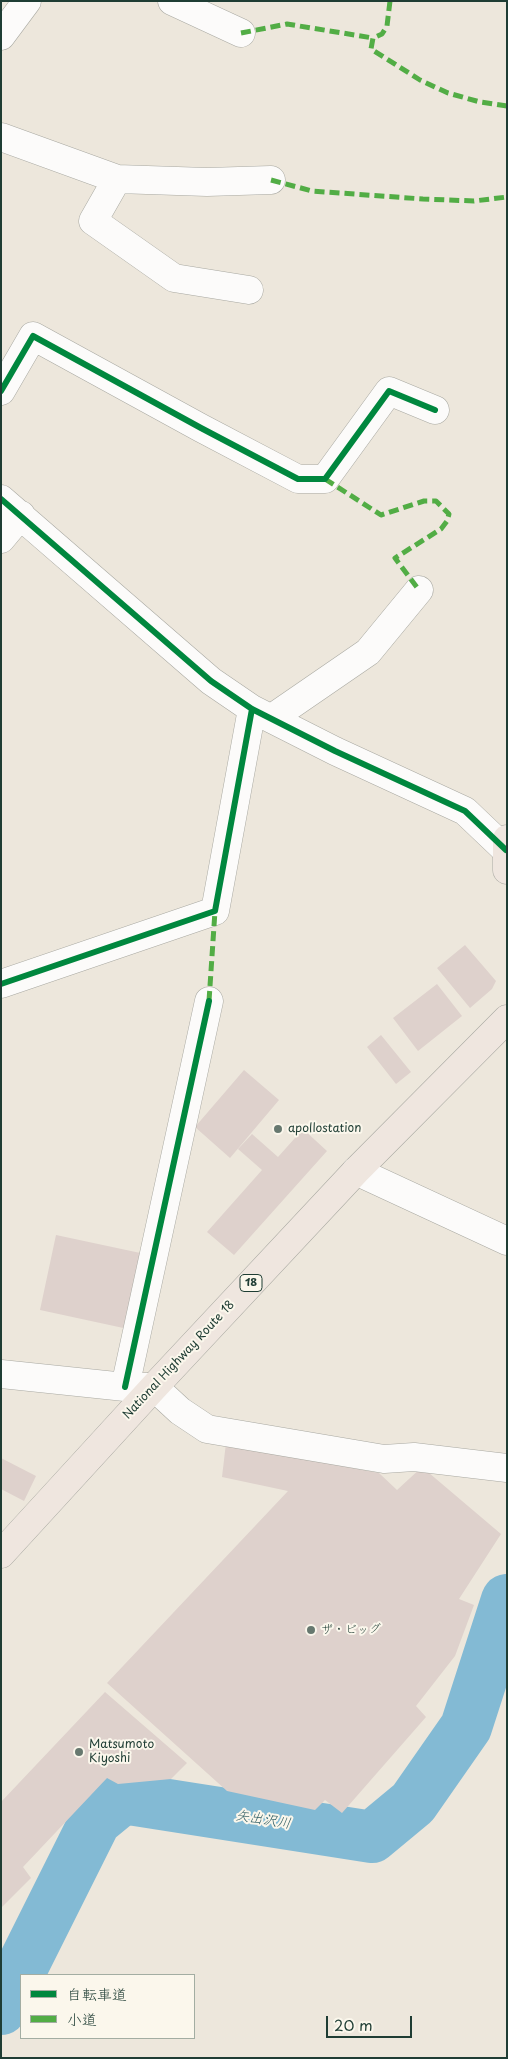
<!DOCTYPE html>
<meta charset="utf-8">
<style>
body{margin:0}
#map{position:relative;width:508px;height:2059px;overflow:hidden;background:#ede7dc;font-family:"Playpen Sans","Klee One",sans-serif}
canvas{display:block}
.frame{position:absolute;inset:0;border:2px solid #1f3d34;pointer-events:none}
.legend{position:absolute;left:20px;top:1974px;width:175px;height:65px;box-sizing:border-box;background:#fbf7ec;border:1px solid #a3ada2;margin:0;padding:6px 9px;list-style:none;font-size:15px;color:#1f3d34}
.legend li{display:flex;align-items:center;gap:10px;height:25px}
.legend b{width:25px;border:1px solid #a3ada2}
.scale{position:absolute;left:326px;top:2016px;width:86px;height:22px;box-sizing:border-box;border:2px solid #1f3d34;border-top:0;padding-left:6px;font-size:15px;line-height:18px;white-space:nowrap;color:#1f3d34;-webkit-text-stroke:4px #fbf7ec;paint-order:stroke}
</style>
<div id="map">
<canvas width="508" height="2059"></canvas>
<div class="frame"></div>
<ul class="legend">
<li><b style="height:6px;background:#00873e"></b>自転車道</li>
<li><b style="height:6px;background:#52ad45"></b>小道</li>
</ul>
<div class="scale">20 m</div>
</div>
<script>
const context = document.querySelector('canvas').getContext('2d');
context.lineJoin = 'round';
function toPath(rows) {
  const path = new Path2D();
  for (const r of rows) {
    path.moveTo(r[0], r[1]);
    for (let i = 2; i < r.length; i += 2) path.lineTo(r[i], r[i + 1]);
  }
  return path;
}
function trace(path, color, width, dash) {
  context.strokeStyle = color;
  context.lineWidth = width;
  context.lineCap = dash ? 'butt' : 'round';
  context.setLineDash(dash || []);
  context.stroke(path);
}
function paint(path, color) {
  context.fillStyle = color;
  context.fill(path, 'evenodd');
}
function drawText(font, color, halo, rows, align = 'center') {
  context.font = font + ' "Playpen Sans","Klee One",sans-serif';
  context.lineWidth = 4;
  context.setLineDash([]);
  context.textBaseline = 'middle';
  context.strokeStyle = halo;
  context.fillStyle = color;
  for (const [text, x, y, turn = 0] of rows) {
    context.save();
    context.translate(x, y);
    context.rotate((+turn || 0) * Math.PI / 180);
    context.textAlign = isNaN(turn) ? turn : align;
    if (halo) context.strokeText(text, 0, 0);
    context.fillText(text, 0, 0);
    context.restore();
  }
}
trace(toPath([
 [1,2009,95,1821,123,1798,372,1837,413,1803,466,1727,507,1600]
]), '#83bad4', 52);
paint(toPath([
 [465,945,496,981,492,989,470,1008,437,968],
 [437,984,462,1016,418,1051,393,1018],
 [381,1035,411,1072,396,1084,367,1047],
 [244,1070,279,1100,230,1158,195,1127],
 [303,1129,327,1151,234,1255,207,1232,262,1170,238,1149,252,1134,278,1157],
 [56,1235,145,1254,128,1329,40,1310],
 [226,1443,379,1473,397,1490,422,1467,501,1534,459,1599,474,1605,455,1656,416,1706,426,1717,342,1813,325,1800,315,1810,227,1791,107,1683,288,1491,222,1477],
 [1,1458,36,1476,24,1501,1,1489],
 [105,1692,187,1763,171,1779,118,1784,107,1778,23,1867,31,1878,1,1908,1,1802]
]), '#ded1cc');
const minor = toPath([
 [172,1,241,33],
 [1,36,27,1],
 [1,137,117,179,93,221,174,278,249,290],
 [117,179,207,182,271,180],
 [1,391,33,336,201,428,298,479,325,479,389,391,435,410],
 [1,499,211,681,252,709,335,751,465,811,506,850],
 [1,539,21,515],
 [272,718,368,652,419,590],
 [1,984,215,911,252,709],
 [356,1171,507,1241],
 [1,1374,125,1387,154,1387,180,1411,207,1429,384,1459,414,1457,507,1468],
 [125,1387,209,1001]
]);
const major = toPath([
 [507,839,507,870]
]);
const highway = toPath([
 [1,1554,154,1387,356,1171,507,1019]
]);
trace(minor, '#a8a8a1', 29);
trace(major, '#a8a8a1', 29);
trace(highway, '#a8a8a1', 29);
trace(minor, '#fcfbfa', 28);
trace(major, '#efe6df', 28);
trace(highway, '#efe6df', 28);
trace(toPath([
 [390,1,387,26,382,34,373,38,371,49,420,80,448,93,480,102,507,106],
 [241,33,287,24,373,38],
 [271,180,312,191,423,199,474,201,507,197],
 [325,479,381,515,424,501,436,501,449,514,447,521,441,529,395,558,419,590],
 [209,1001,215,911]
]), '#52ad45', 5, [10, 5]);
trace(toPath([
 [1,391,33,336,201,428,298,479,325,479,389,391,435,410],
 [1,499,211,681,252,709,335,751,465,811,506,850],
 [1,984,215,911,252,709],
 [125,1387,209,1001]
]), '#00873e', 6);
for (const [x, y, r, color] of [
 [278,1129,5,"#67786f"],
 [311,1630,5,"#67786f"],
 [79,1752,5,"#67786f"]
]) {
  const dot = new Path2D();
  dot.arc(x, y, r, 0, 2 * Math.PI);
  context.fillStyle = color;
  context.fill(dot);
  trace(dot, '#fbf7ec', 2);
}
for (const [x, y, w] of [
 [251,1283,22]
]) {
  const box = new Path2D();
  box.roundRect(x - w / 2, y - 8.5, w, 17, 4);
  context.fillStyle = '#fbf7ec';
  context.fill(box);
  trace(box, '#1f3d34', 1);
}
drawText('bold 11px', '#1f3d34', null, [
 ["18",251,1283]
]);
drawText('12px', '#1f3d34', '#fbf7ec', [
 ["apollostation",288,1129],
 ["ザ・ビッグ",321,1630],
 ["Matsumoto",89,1745],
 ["Kiyoshi",89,1759]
], 'left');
drawText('12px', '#1f3d34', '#fbf7ec', [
 ["National Highway Route 18",179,1360,-47]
]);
drawText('italic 14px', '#2f5d63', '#fbf7ec', [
 ["矢出沢川",263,1820,9]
]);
</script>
